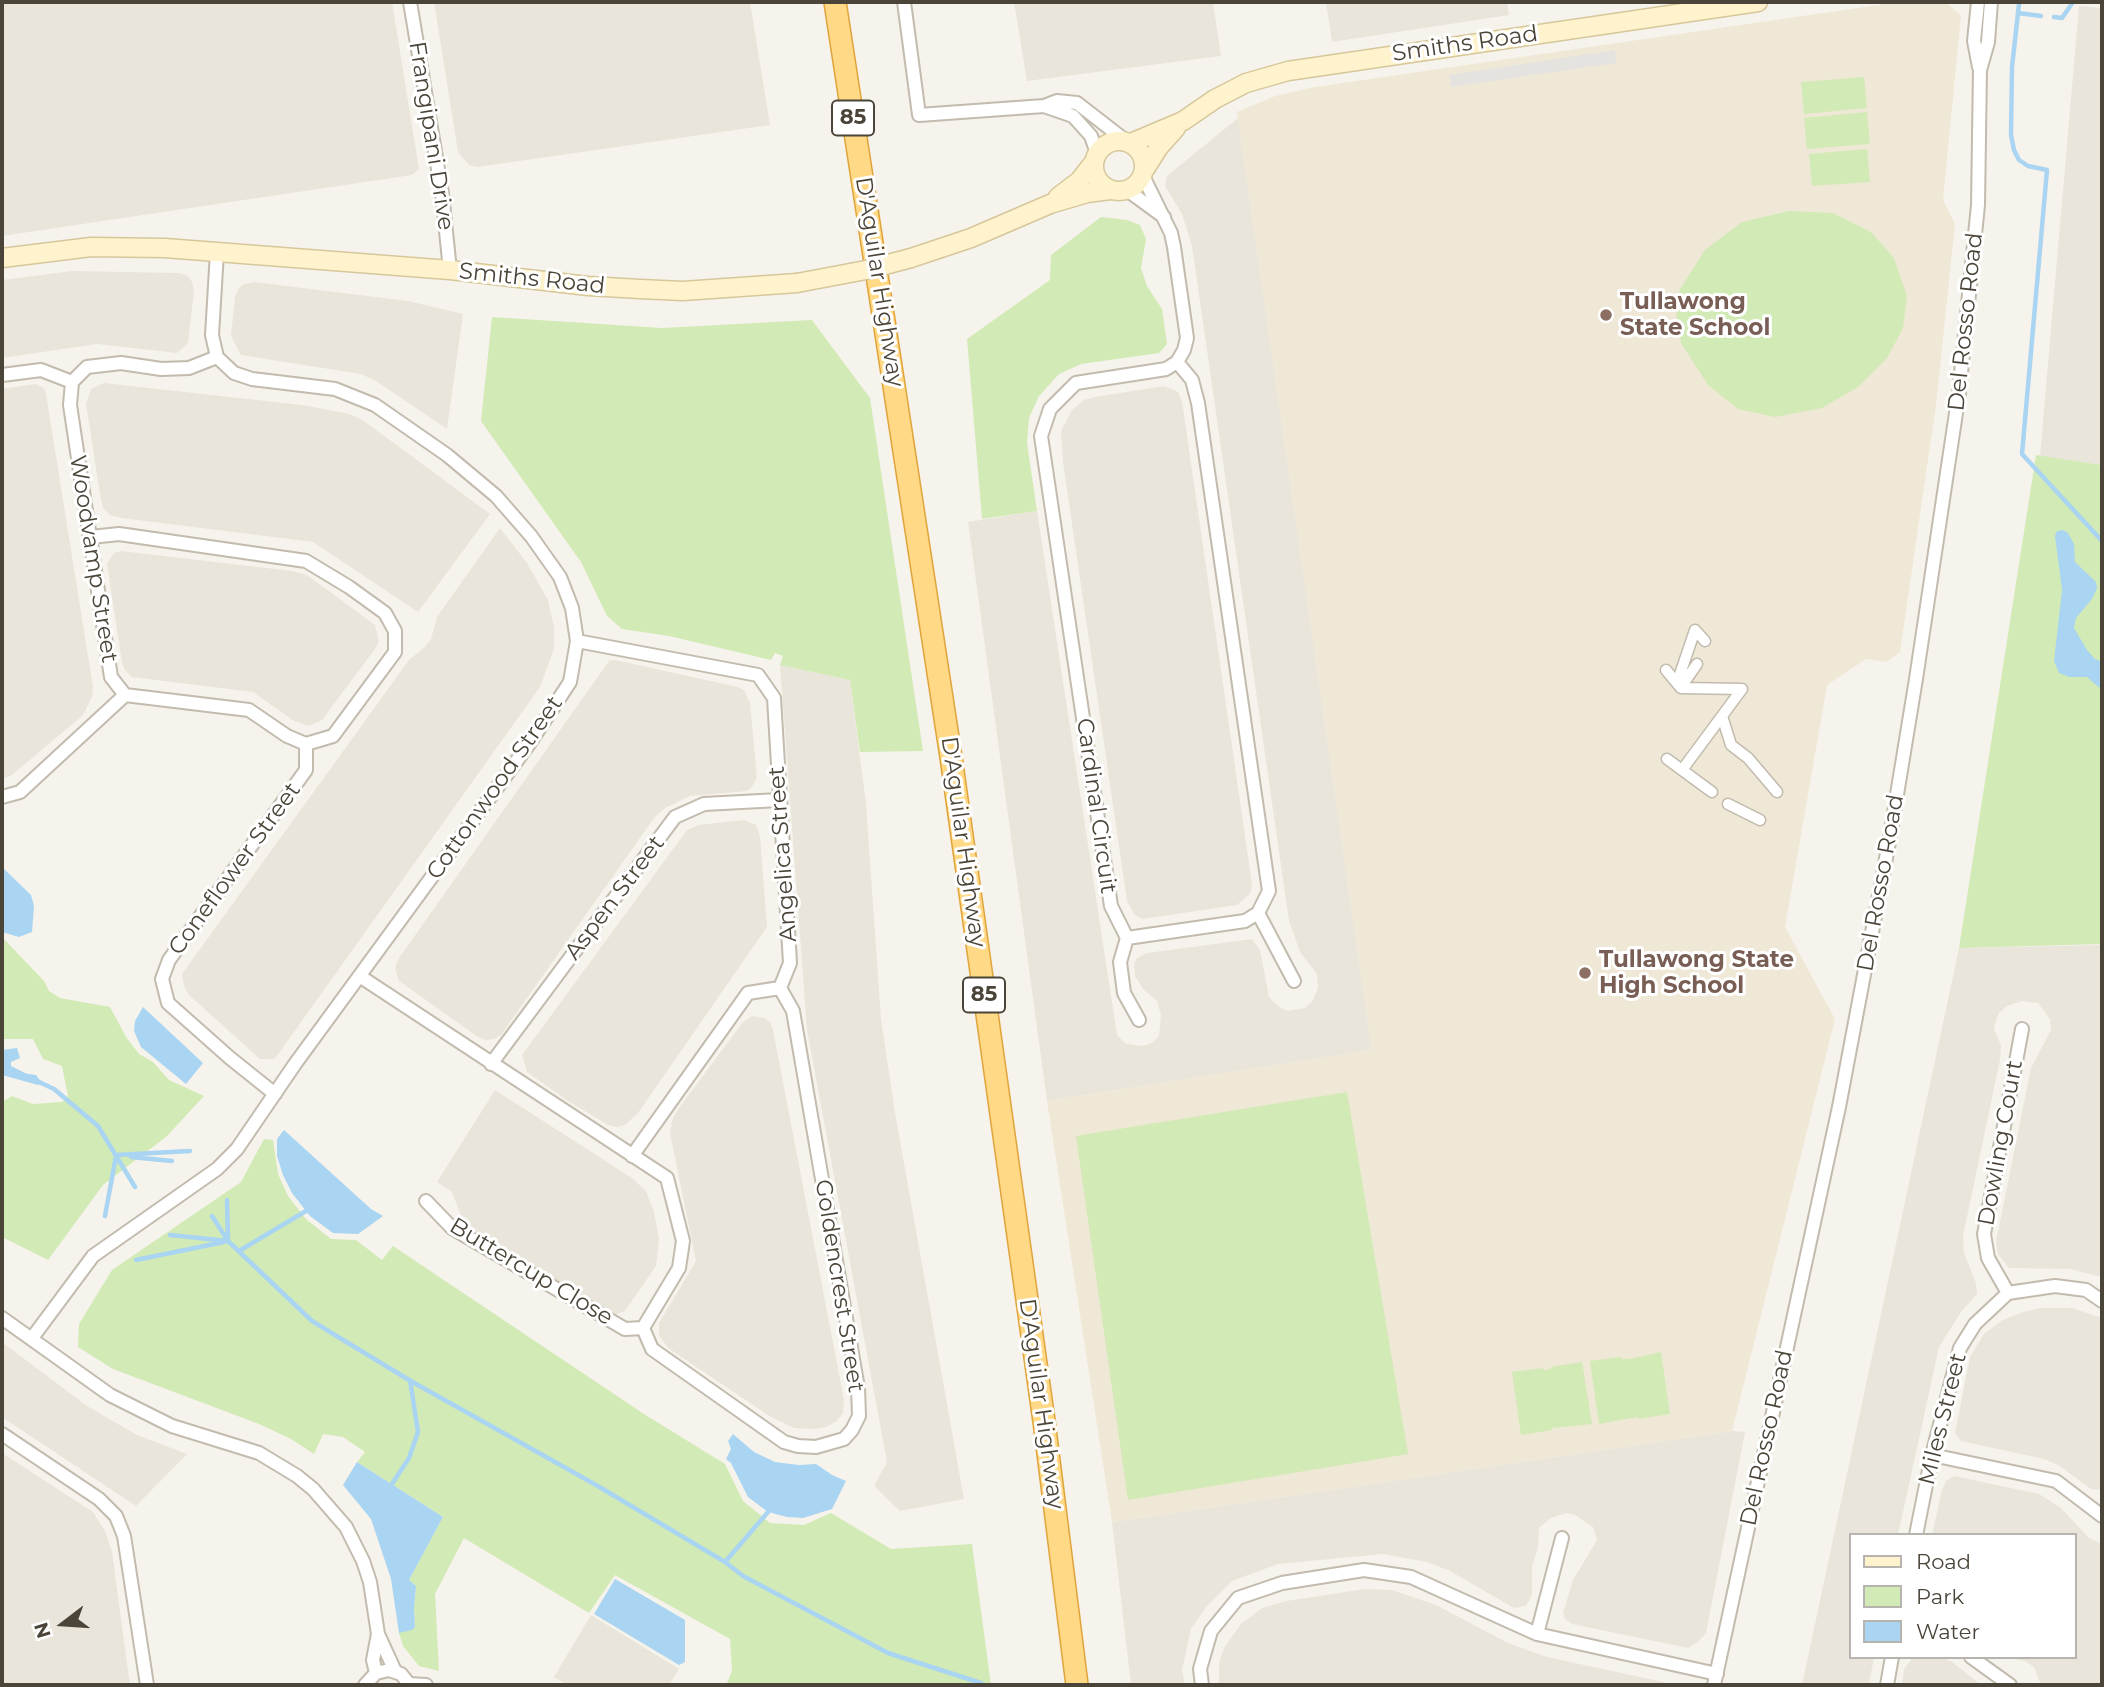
<!DOCTYPE html>
<style>
body{margin:0}
#map{position:relative;width:2104px;height:1687px;overflow:hidden;background:#f6f3ec;font-family:Montserrat,sans-serif}
canvas{display:block}
.frame{position:absolute;inset:0;border:4px solid #4b4439;pointer-events:none}
.legend{position:absolute;left:1849px;top:1533px;width:228px;height:126px;box-sizing:border-box;background:#fff;border:2px solid #b7b4b0;margin:0;padding:9px 12px;list-style:none;font-size:21px;color:#4b4439}
.legend li{display:flex;align-items:center;gap:14px;height:35px}
.legend b{width:35px;border:2px solid #b7b4b0}
.north{position:absolute;left:28px;top:1589px;width:70px;height:70px;-webkit-text-stroke:5px #fff;paint-order:stroke;rotate:253deg;font-size:19px;font-weight:700;line-height:28px;text-align:center;color:#4b4439}
.north::after{content:'';display:block;margin:auto;width:24px;height:32px;background:#4b4439;clip-path:polygon(50% 0,100% 100%,50% 72%,0 100%)}
</style>
<div id="map">
<canvas width="2104" height="1687"></canvas>
<div class="frame"></div>
<ul class="legend">
<li><b style="height:9px;background:#fff3cd"></b>Road</li>
<li><b style="height:19px;background:#d2eab5"></b>Park</li>
<li><b style="height:19px;background:#a9d4f2"></b>Water</li>
</ul>
<div class="north">N</div>
</div>
<script>
const context = document.querySelector('canvas').getContext('2d');
context.lineJoin = 'round';
function paint(path, color) {
  context.fillStyle = color;
  context.fill(path, 'evenodd');
}
function toPath(rows) {
  const path = new Path2D();
  for (const r of rows) {
    if (r.length === 3) {
      path.moveTo(r[0] + r[2], r[1]);
      path.arc(r[0], r[1], r[2], 0, 2 * Math.PI);
      continue;
    }
    path.moveTo(r[0], r[1]);
    for (let i = 2; i < r.length; i += 2) path.lineTo(r[i], r[i + 1]);
  }
  return path;
}
function trace(path, color, width, dash) {
  context.strokeStyle = color;
  context.lineWidth = width;
  context.lineCap = dash ? 'butt' : 'round';
  context.setLineDash(dash || []);
  context.stroke(path);
}
function drawText(font, color, halo, rows, align = 'center') {
  context.font = font + ' Montserrat,sans-serif';
  context.lineWidth = 6;
  context.setLineDash([]);
  context.textBaseline = 'middle';
  context.strokeStyle = halo;
  context.fillStyle = color;
  for (const [text, x, y, turn = 0] of rows) {
    context.save();
    context.translate(x, y);
    context.rotate((+turn || 0) * Math.PI / 180);
    context.textAlign = isNaN(turn) ? turn : align;
    if (halo) context.strokeText(text, 0, 0);
    context.fillText(text, 0, 0);
    context.restore();
  }
}
paint(toPath([
 [2,2,392,2,419,169,412,175,2,236],
 [434,2,750,2,770,125,477,167,469,165,458,152],
 [1014,2,1213,2,1221,56,1027,81],
 [1326,2,1507,2,1509,15,1332,42],
 [2079,6,2102,8,2102,465,2040,456],
 [1238,118,1372,1050,1047,1101,968,522,1037,511,1117,1035,1126,1044,1143,1046,1152,1043,1159,1036,1161,1015,1157,1001,1143,989,1135,976,1134,964,1137,958,1147,953,1252,939,1260,950,1269,997,1278,1006,1287,1011,1305,1008,1312,1002,1318,988,1317,974,1300,952,1289,921,1192,246,1182,214,1165,186,1167,176],
 [72,271,179,273,188,276,192,282,194,291,188,343,177,353,97,344,2,358,2,280],
 [254,282,408,301,463,314,447,429,376,381,361,374,241,355,231,336,235,296,239,288,244,284],
 [104,383,302,405,350,414,364,421,490,514,418,612,313,542,121,518,110,515,103,508,101,500,86,404,91,389],
 [35,384,44,388,46,394,93,687,92,697,83,715,12,775,2,779,2,389],
 [1164,386,1178,392,1182,401,1252,884,1250,894,1237,905,1143,919,1135,915,1127,901,1063,462,1061,431,1072,410,1084,400,1095,397],
 [500,528,527,563,548,600,554,627,554,649,540,687,279,1053,274,1059,260,1059,189,995,184,986,182,974,409,660,425,647,431,639,437,617],
 [121,551,292,571,307,575,375,625,379,641,375,649,322,720,309,726,294,721,253,692,132,677,125,670,122,663,107,564,114,553],
 [615,660,738,687,744,690,750,703,757,778,751,788,747,791,690,796,665,808,654,818,501,1035,494,1039,486,1040,478,1037,399,981,395,968,399,958,609,661],
 [780,665,850,680,866,804,881,1019,895,1113,964,1499,900,1511,874,1486,887,1462,807,1030],
 [744,820,756,825,760,837,767,927,638,1113,625,1125,617,1127,608,1125,568,1101,527,1072,522,1055,687,830,698,825],
 [2102,945,2102,1277,2070,1269,2009,1268,1998,1254,1996,1242,2031,1068,2051,1030,2050,1019,2038,1003,2022,1001,2007,1006,1999,1013,1995,1024,1994,1030,2001,1045,2000,1060,1963,1236,1964,1253,1976,1283,1977,1294,1961,1312,1939,1347,1898,1535,1850,1535,1850,1657,1874,1657,1869,1685,1802,1685,1959,948],
 [752,1016,765,1018,770,1022,773,1030,844,1400,843,1413,837,1421,826,1427,815,1429,794,1428,771,1417,668,1348,659,1335,659,1323,696,1261,670,1133,672,1121,676,1112,743,1022],
 [495,1090,632,1178,646,1191,654,1212,659,1239,656,1266,625,1311,614,1315,606,1312,475,1233,463,1221,452,1192,437,1182],
 [2040,1308,2072,1308,2102,1318,2102,1490,2091,1489,2060,1466,2044,1459,1961,1441,1955,1433,1970,1357,1984,1334,2001,1321,2020,1313],
 [2,1342,87,1406,137,1435,187,1454,136,1506,2,1417],
 [1732,1431,1745,1432,1706,1633,1698,1642,1688,1648,1572,1624,1565,1619,1563,1613,1573,1580,1597,1540,1593,1527,1575,1515,1566,1513,1551,1518,1539,1528,1538,1548,1532,1567,1532,1595,1526,1606,1514,1608,1450,1571,1427,1562,1383,1554,1278,1564,1232,1581,1207,1606,1191,1629,1182,1670,1185,1685,1131,1685,1112,1522],
 [2,1453,93,1512,105,1531,112,1552,130,1685,2,1685],
 [1954,1476,2039,1494,2061,1508,2089,1538,2102,1544,2102,1685,2041,1685,2034,1667,2025,1661,2005,1657,2074,1657,2074,1535,1932,1535,1942,1490,1946,1481],
 [1365,1589,1392,1590,1436,1605,1508,1643,1547,1657,1677,1685,1219,1685,1219,1663,1224,1648,1241,1624,1262,1608,1286,1601],
 [591,1615,679,1669,669,1685,567,1685,554,1677],
 [1913,1657,1941,1657,1952,1662,1981,1685,1902,1685,1904,1669]
]), '#eae5da');
paint(toPath([
 [1899,2,1945,2,1961,15,1943,200,1955,224,1936,405,1900,652,1887,662,1866,659,1827,685,1785,927,1835,1019,1732,1431,1112,1522,1047,1101,1372,1050,1237,112,1275,96,1315,87]
]), '#efe8d6');
paint(toPath([
 [1864,77,1867,108,1804,114,1801,82],
 [1867,112,1870,144,1807,149,1804,118],
 [1867,149,1870,182,1812,186,1809,154],
 [1789,211,1833,213,1871,232,1894,258,1907,296,1903,328,1887,358,1858,387,1822,408,1775,417,1738,409,1708,385,1681,343,1676,311,1679,291,1705,250,1742,222],
 [1101,217,1127,220,1140,225,1146,239,1141,268,1147,286,1162,309,1167,344,1159,353,1081,364,1059,374,1039,396,1029,418,1027,443,1037,511,982,519,967,339,1050,280,1051,255],
 [492,317,662,328,812,320,870,398,923,751,860,752,850,680,780,665,783,656,775,653,771,660,669,636,622,629,607,616,581,562,481,421],
 [2036,455,2102,465,2102,944,1959,948],
 [2,937,44,981,49,991,60,998,110,1007,126,1037,139,1054,153,1062,169,1080,204,1096,166,1137,103,1185,48,1260,2,1237,2,1102,12,1096,33,1104,62,1102,68,1096,62,1066,43,1059,33,1039,2,1039],
 [1347,1092,1408,1454,1128,1500,1076,1136],
 [264,1139,273,1140,278,1174,288,1196,306,1219,331,1239,356,1240,382,1260,393,1246,644,1414,725,1464,743,1501,770,1523,804,1525,831,1513,891,1549,972,1544,991,1685,726,1685,732,1671,730,1639,615,1575,589,1613,464,1538,435,1594,439,1671,419,1666,403,1646,399,1633,415,1627,414,1608,416,1586,409,1580,443,1517,357,1462,365,1452,343,1437,323,1434,314,1454,291,1439,259,1424,113,1369,78,1347,79,1324,112,1270,241,1182],
 [1661,1352,1670,1414,1638,1419,1638,1417,1631,1418,1599,1424,1590,1361,1621,1357,1622,1359,1629,1359],
 [1582,1362,1592,1424,1552,1428,1552,1430,1521,1435,1512,1372,1543,1368,1544,1370,1551,1369,1551,1367]
]), '#d2eab5');
paint(toPath([
 [1615,50,1616,63,1451,87,1450,75]
]), '#e5e3e0');
paint(toPath([
 [2063,530,2068,533,2074,544,2075,562,2096,582,2097,588,2092,599,2076,618,2074,628,2087,650,2095,659,2102,662,2102,690,2087,677,2069,677,2059,673,2054,661,2062,590,2055,536,2057,531],
 [2,867,31,895,34,906,32,932,19,937,2,932],
 [143,1007,203,1063,186,1084,141,1047,134,1031,135,1021],
 [17,1048,20,1058,11,1062,11,1068,15,1072,36,1075,42,1083,38,1085,2,1075,2,1050],
 [284,1130,371,1209,383,1216,358,1234,333,1233,310,1216,292,1193,283,1175,277,1156,277,1139],
 [733,1434,754,1452,775,1462,799,1465,816,1464,832,1475,846,1481,832,1509,803,1518,787,1517,768,1512,748,1497,731,1463,726,1459,731,1449,728,1441],
 [357,1462,443,1517,409,1580,416,1586,414,1608,415,1627,412,1630,399,1633,391,1579,371,1519,343,1485],
 [615,1579,685,1620,685,1662,679,1665,594,1614]
]), '#a9d4f2');
trace(toPath([
 [2019,4,2012,67,2011,135,2014,150,2019,160,2028,166,2047,170,2022,454,2102,541],
 [2018,13,2041,16],
 [2054,17,2062,18,2073,2],
 [2,1064,24,1075],
 [39,1082,54,1089,98,1126,135,1187],
 [116,1155,190,1151],
 [131,1157,172,1161],
 [227,1200,228,1241],
 [105,1216,116,1156],
 [212,1216,228,1241],
 [170,1235,228,1241,312,1321,409,1380,596,1485,725,1562,743,1576,888,1653,981,1683,982,1685],
 [239,1251,306,1211],
 [136,1260,224,1242],
 [392,1484,409,1458,418,1432,410,1380],
 [725,1562,768,1512]
]), '#a9d4f2', 4.5);
const pedestrian = toPath([
 [1666,670,1681,688,1742,689,1682,770],
 [1677,683,1695,630,1705,641],
 [1681,687,1697,664],
 [1722,716,1731,745,1748,758,1777,792],
 [1667,759,1712,792],
 [1728,804,1760,820]
]);
const minor = toPath([
 [410,2,442,193,450,270],
 [904,2,919,115,1044,106,1073,116,1091,136,1097,153],
 [1978,2,1974,41,1979,67],
 [1044,106,1057,101,1077,103,1126,141],
 [1127,190,1164,217],
 [217,357,189,368,161,369,121,363,87,367,72,382,70,405,111,677,125,695,249,710,287,736,306,744],
 [2,375,41,370,72,382],
 [91,537,119,534,306,561,349,587,385,613,395,631,395,652,333,736,306,744,306,770,169,960,162,979,168,1003,230,1058,275,1094],
 [577,641,758,675,774,698,790,963,780,988,748,993,632,1156],
 [2,797,20,792,125,695],
 [1258,913,1294,981],
 [1127,938,1245,921,1258,913,1269,891,1198,403,1192,380,1177,362,1184,350,1187,338,1174,247,1171,233,1143,176],
 [1127,938,1111,906,1041,436,1050,409,1076,383,1166,369,1177,362],
 [1127,938,1120,962,1124,993,1139,1020],
 [361,977,667,1178,683,1241,679,1268,643,1328,652,1349,784,1442,798,1446,816,1447,844,1439,852,1430,859,1416,858,1388,793,1011,780,988],
 [491,1064,675,817,704,804,779,800],
 [426,1201,452,1228,625,1329,643,1328],
 [2008,1293,1988,1258,1984,1234,2022,1029],
 [2,1318,110,1395,172,1426,259,1453,297,1476,313,1489,346,1527,363,1561,370,1582,378,1634,373,1660,376,1673],
 [32,1338,93,1256,217,1169,237,1149,295,1064,529,744,570,682,577,641,572,608,560,577,531,536,496,496,447,455,375,405,335,389,252,379,234,373,217,357,212,335,217,252],
 [2,1434,99,1499,116,1516,124,1536,147,1685],
 [1932,1455,2056,1481,2102,1516],
 [1916,1535,1932,1455,1960,1348,1975,1324,2008,1293,2055,1286,2086,1290,2102,1301],
 [378,1634,395,1671],
 [1537,1634,1562,1538],
 [1971,1657,2010,1685],
 [409,1684,426,1685],
 [365,1685,376,1673,389,1670,401,1674,410,1685],
 [1202,1685,1200,1669,1211,1631,1238,1598,1282,1583,1364,1570,1411,1577,1537,1634,1717,1674],
 [1714,1685,1839,1107,1890,837,1916,679,1959,393,1978,205,1980,70,1988,42,1991,2],
 [1887,1685,1892,1657]
]);
const secondary = toPath([
 [1119,166,25],
 [1131,143,1183,121,1215,99,1246,83,1288,71,1758,2],
 [1145,169,1159,147,1176,128],
 [1058,197,1079,181,1094,162],
 [2,258,91,247,165,248,450,270,588,286,640,289,683,291,797,283],
 [911,258,971,238,1050,204,1087,193,1110,190]
]);
const trunk = toPath([
 [835,2,951,757,1044,1421,1077,1685]
]);
trace(pedestrian, '#c2bbae', 13);
trace(minor, '#c2bbae', 16);
trace(secondary, '#d6c79b', 21);
trace(trunk, '#e0a43c', 24);
trace(pedestrian, '#fff', 10);
trace(minor, '#fff', 12);
trace(secondary, '#fff3cd', 18);
trace(trunk, '#ffd985', 21);
const secondaryBridge = toPath([
 [797,283,866,270,911,258]
]);
trace(secondaryBridge, '#d6c79b', 21, []);
trace(secondaryBridge, '#fff3cd', 18);
for (const [x, y, r, color] of [
 [1606,315,7,"#8d6e63"],
 [1585,973,7,"#8d6e63"]
]) {
  const dot = new Path2D();
  dot.arc(x, y, r, 0, 2 * Math.PI);
  context.fillStyle = color;
  context.fill(dot);
  trace(dot, '#fff', 2.5);
}
for (const [x, y, w] of [
 [853,118,42],
 [984,995,42]
]) {
  const box = new Path2D();
  box.roundRect(x - w / 2, y - 17.5, w, 35, 5);
  context.fillStyle = '#fff';
  context.fill(box);
  trace(box, '#4b4439', 2);
}
drawText('bold 21px', '#4b4439', null, [
 ["85",853,118],
 ["85",984,995]
]);
drawText('23px', '#4b4439', '#fff', [
 ["Smiths Road",1465,44,-8],
 ["Frangipani Drive",431,136,81],
 ["Smiths Road",532,279,6],
 ["D'Aguilar Highway",879,282,81],
 ["Del Rosso Road",1966,322,-84],
 ["Woodvamp Street",93,559,81],
 ["Cottonwood Street",495,788,-55],
 ["Cardinal Circuit",1096,806,82],
 ["D'Aguilar Highway",963,842,82],
 ["Angelica Street",783,854,-94],
 ["Coneflower Street",235,869,-54],
 ["Del Rosso Road",1881,883,-80],
 ["Aspen Street",615,898,-53],
 ["Dowling Court",2001,1143,-80],
 ["Buttercup Close",531,1272,31],
 ["Goldencrest Street",839,1286,81],
 ["D'Aguilar Highway",1041,1404,82],
 ["Miles Street",1943,1419,-76],
 ["Del Rosso Road",1767,1438,-78]
]);
drawText('bold 23px', '#785e54', '#fff', [
 ["Tullawong",1620,302],
 ["State School",1620,328],
 ["Tullawong State",1599,960],
 ["High School",1599,986]
], 'left');
</script>
